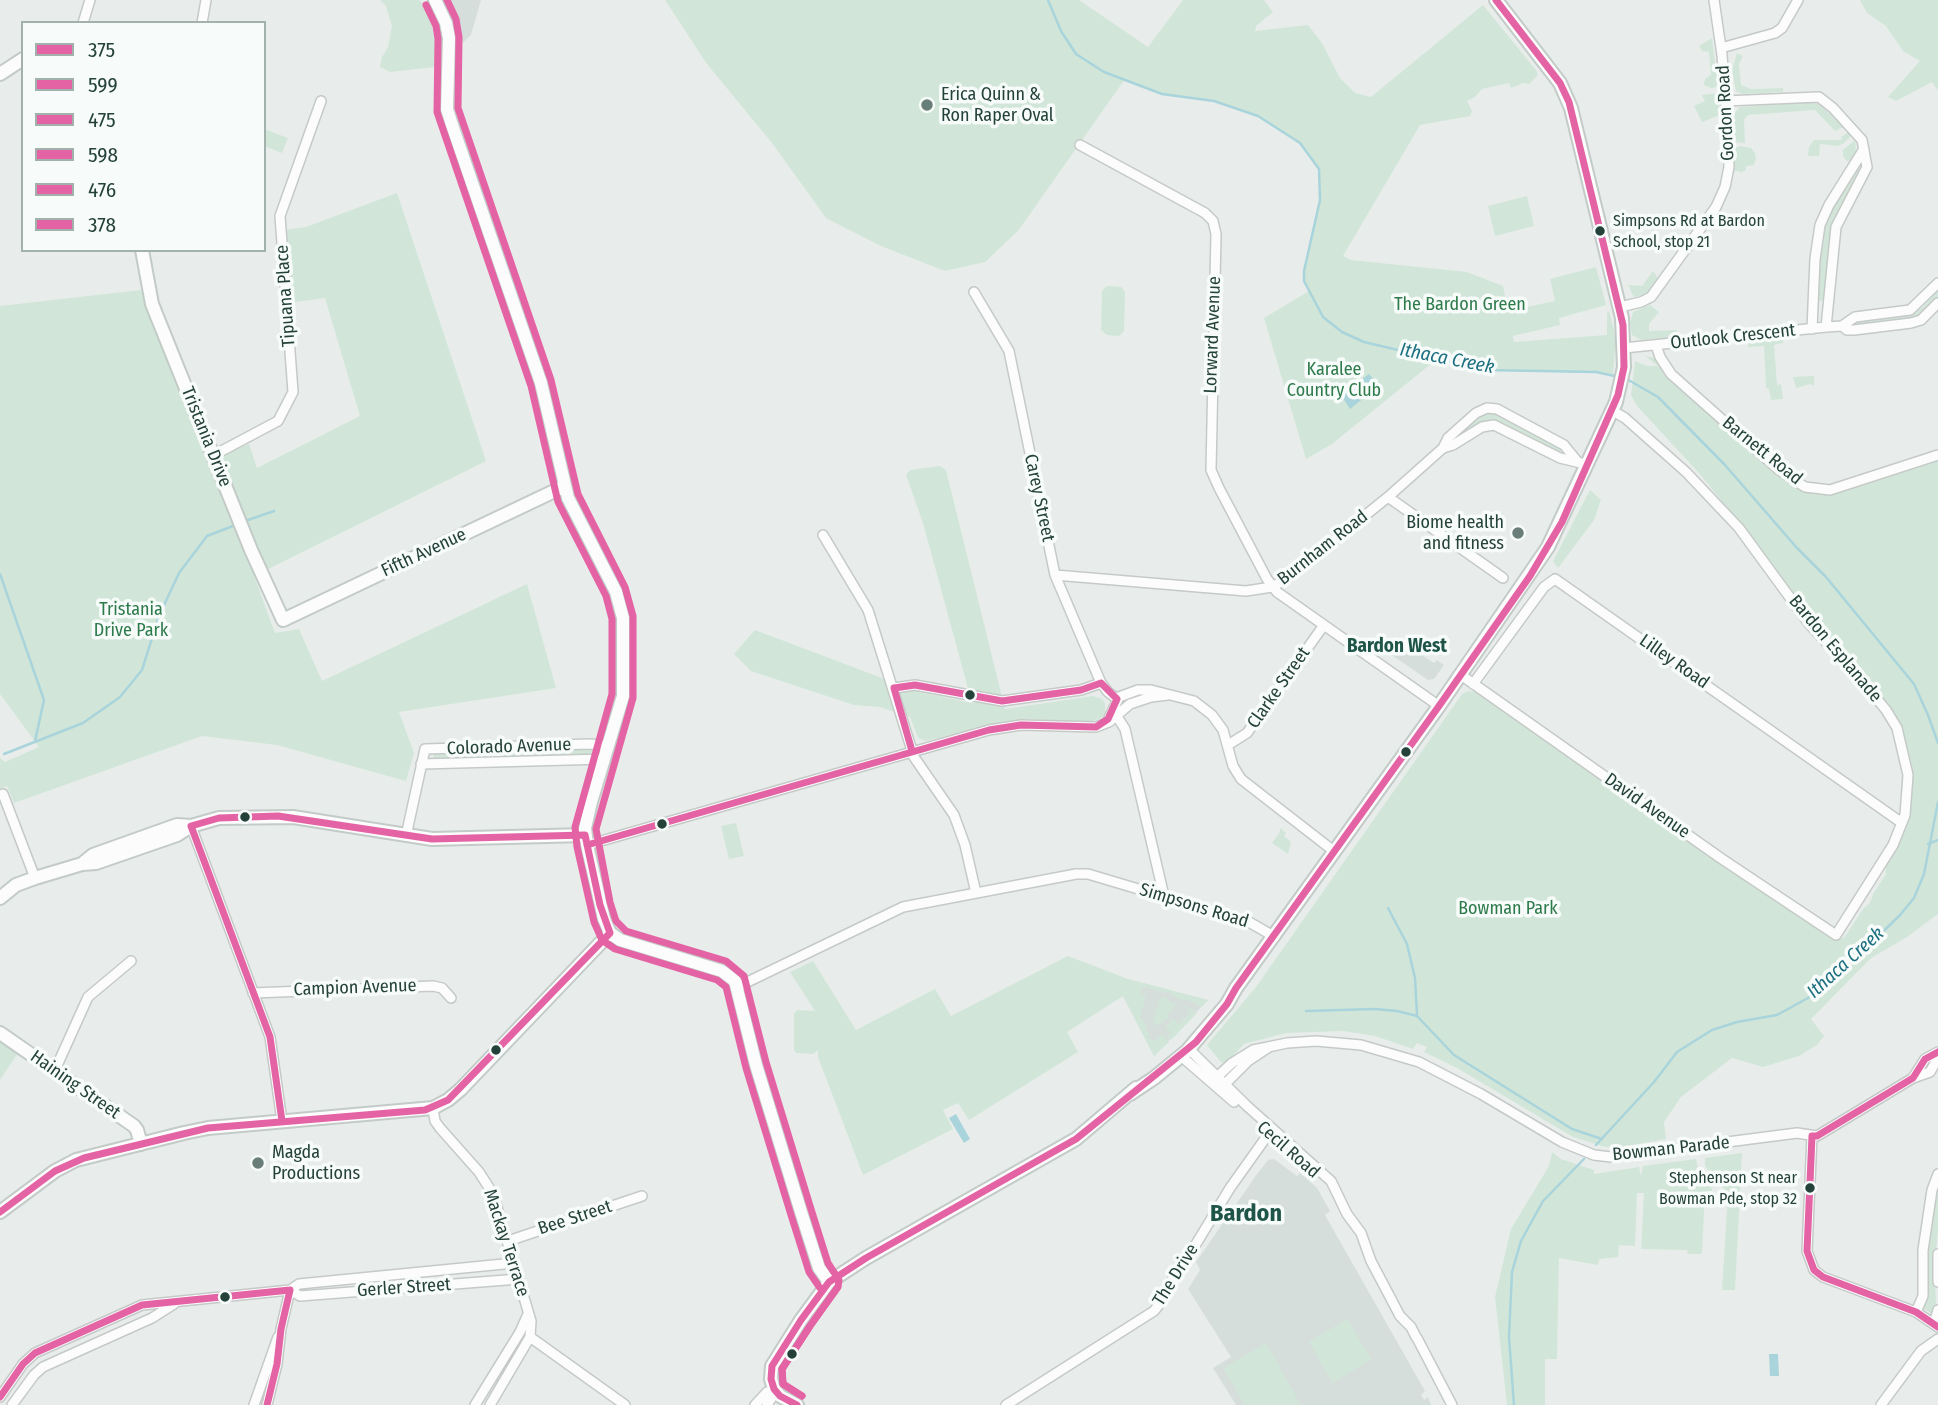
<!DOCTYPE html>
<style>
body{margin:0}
#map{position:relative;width:1938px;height:1405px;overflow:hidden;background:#e8edeb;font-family:"Fira Sans Condensed",sans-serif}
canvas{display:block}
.legend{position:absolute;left:21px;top:21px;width:245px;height:231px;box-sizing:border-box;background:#f7fbf9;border:2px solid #a3b1ad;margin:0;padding:9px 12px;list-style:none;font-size:21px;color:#24423a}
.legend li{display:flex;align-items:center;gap:14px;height:35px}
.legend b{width:35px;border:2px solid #a3b1ad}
</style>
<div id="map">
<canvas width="1938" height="1405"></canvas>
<ul class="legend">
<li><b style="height:9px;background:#e463a4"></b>375</li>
<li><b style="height:9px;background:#e463a4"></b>599</li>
<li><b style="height:9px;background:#e463a4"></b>475</li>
<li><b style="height:9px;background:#e463a4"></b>598</li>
<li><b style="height:9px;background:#e463a4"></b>476</li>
<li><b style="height:9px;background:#e463a4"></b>378</li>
</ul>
</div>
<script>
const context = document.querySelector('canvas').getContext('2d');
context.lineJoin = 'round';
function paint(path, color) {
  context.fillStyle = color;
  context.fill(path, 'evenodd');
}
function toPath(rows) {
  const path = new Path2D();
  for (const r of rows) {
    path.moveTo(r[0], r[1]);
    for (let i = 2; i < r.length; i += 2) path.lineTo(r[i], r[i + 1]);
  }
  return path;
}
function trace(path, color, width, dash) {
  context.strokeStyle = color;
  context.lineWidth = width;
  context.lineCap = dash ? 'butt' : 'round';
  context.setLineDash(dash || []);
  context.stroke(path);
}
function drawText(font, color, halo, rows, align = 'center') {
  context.font = font + ' "Fira Sans Condensed",sans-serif';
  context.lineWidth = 7;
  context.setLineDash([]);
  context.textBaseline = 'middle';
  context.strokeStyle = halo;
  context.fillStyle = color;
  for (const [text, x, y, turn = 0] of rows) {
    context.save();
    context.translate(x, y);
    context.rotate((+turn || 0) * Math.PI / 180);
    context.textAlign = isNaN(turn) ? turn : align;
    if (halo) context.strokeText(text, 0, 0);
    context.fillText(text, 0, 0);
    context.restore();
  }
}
paint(toPath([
 [443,0,481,0,471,35,457,48,460,30,456,14],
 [1395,638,1434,663,1437,660,1444,665,1434,679,1428,680,1386,651],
 [1128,979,1208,1000,1154,1056,1123,996],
 [1274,1159,1297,1176,1300,1173,1317,1188,1330,1211,1325,1215,1425,1391,1421,1395,1424,1400,1428,1397,1431,1405,1236,1405,1213,1368,1231,1357,1188,1289,1200,1270,1196,1262,1257,1174,1268,1160]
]), '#d6dedb');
paint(toPath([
 [380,0,419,0,422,3,431,20,436,46,435,67,390,72,380,67,382,57,388,47,392,26,386,6],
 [665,0,1079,0,1148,47,1183,0,1264,0,1273,12,1256,26,1255,31,1308,25,1322,43,1340,78,1355,93,1371,97,1483,5,1536,70,1538,75,1529,84,1523,83,1511,88,1509,83,1482,89,1475,97,1467,101,1472,111,1470,116,1420,125,1343,256,1351,260,1467,272,1503,286,1508,311,1555,301,1550,279,1596,267,1606,305,1559,318,1560,325,1513,336,1514,342,1607,335,1607,313,1609,311,1616,338,1613,375,1596,372,1483,370,1437,359,1332,444,1306,459,1264,318,1309,291,1304,281,1304,271,1320,200,1319,169,1300,143,1258,116,1214,101,1162,94,1125,79,1018,231,985,262,945,271,881,246,826,218,772,143,707,64],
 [1860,0,1938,0,1938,91,1932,82,1896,101,1888,97,1920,61,1903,51,1886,26,1867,13],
 [1712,38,1718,87,1711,88,1704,85,1705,79,1711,75,1709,52,1702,51,1699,46],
 [1737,53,1743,56,1739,64,1741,85,1751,89,1783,88,1783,92,1743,94,1736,91,1732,70],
 [1719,93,1720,115,1702,122,1694,106,1705,101,1702,95],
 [1807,102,1819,104,1844,127,1835,131,1815,110,1748,115,1744,120,1745,143,1733,142,1733,115,1740,107],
 [264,129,288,138,282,153,264,146],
 [1849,132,1852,135,1844,143,1838,146,1820,144,1819,156,1808,156,1809,147,1814,140,1842,140,1841,137],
 [1855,140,1856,151,1851,160,1847,161,1843,156,1843,150],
 [1741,146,1751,148,1755,153,1756,159,1754,165,1746,166,1746,170,1740,173,1739,171,1734,171,1733,148],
 [1862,168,1832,233,1824,300,1817,302,1821,244,1827,216,1847,181,1858,169],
 [397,193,486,461,254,576,275,633,299,629,322,681,527,584,556,688,399,712,414,753,406,781,277,745,202,736,14,803,7,786,0,789,0,758,5,762,39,747,0,694,0,306,141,290,211,460,249,444,257,468,360,416,325,298,289,303,284,230,306,227],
 [1527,196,1534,226,1495,236,1488,206],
 [1653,271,1658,278,1646,294,1634,297,1628,285,1642,286],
 [1107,286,1121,287,1125,292,1124,331,1119,336,1107,335,1101,330,1102,291],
 [1938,290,1938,299,1918,318,1846,327,1849,323,1913,314,1923,307],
 [1650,305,1659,312,1649,324,1649,331,1677,330,1677,337,1641,340,1632,335,1630,323,1633,312],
 [1784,339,1783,343,1774,345,1777,385,1781,384,1783,399,1771,400,1769,389,1766,388,1764,346,1748,347,1748,344,1749,342],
 [1645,356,1655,358,1667,376,1812,491,1938,458,1938,914,1907,937,1871,958,1811,1019,1824,1036,1817,1045,1799,1056,1763,1067,1732,1058,1681,1097,1664,1122,1666,1139,1616,1148,1602,1146,1573,1137,1457,1068,1424,1052,1427,1047,1417,1043,1413,1049,1375,1036,1344,1031,1286,1033,1244,1044,1226,1063,1221,1062,1207,1045,1256,987,1462,694,1468,691,1476,692,1834,937,1844,938,1863,909,1870,903,1873,894,1886,874,1885,860,1909,803,1899,728,1812,624,1773,564,1751,537,1699,473,1637,406,1631,395,1635,361,1647,366,1658,366],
 [1814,376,1814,386,1810,384,1796,388,1793,377],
 [1492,410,1560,446,1564,451,1557,451,1496,421,1477,424,1448,444,1480,414],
 [940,466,946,470,1005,709,1093,696,1102,699,1105,703,1105,713,1102,718,1089,722,1028,719,1012,721,925,741,918,738,910,717,880,707,854,705,751,671,734,654,755,630,919,692,972,703,923,523,906,475,910,470],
 [1590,490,1601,500,1594,520,1558,568,1553,561],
 [432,749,590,749,593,752,588,755,435,763],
 [736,823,744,856,729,859,721,826],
 [1280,828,1286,833,1284,836,1291,842,1288,854,1272,843,1280,832],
 [1068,956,1128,979,1208,1000,1202,1007,1188,1000,1179,999,1170,993,1142,987,1140,994,1146,995,1140,1018,1147,1024,1145,1027,1149,1034,1147,1036,1154,1042,1162,1034,1169,1042,1154,1056,1123,996,1067,1032,1078,1052,969,1120,958,1103,943,1110,953,1129,863,1175,818,1057,818,1050,813,1054,796,1053,794,1050,794,1014,797,1010,815,1011,790,972,813,961,856,1030,935,989,951,1016],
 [1163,996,1176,1005,1167,1014,1169,1017,1158,1026,1153,1022,1160,998,1162,999],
 [1185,1005,1197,1013,1171,1040,1167,1036,1171,1032,1165,1027,1173,1019,1179,1024,1190,1013],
 [0,1041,18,1053,0,1080],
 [1552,1152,1561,1159,1594,1170,1594,1174,1639,1167,1641,1176,1643,1166,1696,1159,1699,1173,1712,1189,1712,1191,1705,1191,1702,1254,1688,1254,1687,1250,1641,1249,1644,1193,1637,1193,1635,1246,1619,1245,1618,1257,1599,1259,1598,1265,1559,1258,1557,1359,1545,1359,1545,1405,1507,1405,1495,1297,1511,1229,1549,1166],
 [1742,1153,1735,1290,1722,1290,1728,1194,1705,1166,1705,1158],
 [1938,1187,1938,1232,1934,1266,1936,1303,1932,1314,1924,1309,1924,1306,1927,1296,1928,1245],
 [1347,1319,1371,1359,1333,1383,1309,1342],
 [1266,1343,1301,1405,1244,1405,1224,1368]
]), '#d1e6d8');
paint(toPath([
 [1369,374,1379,386,1350,409,1341,395],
 [956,1114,970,1139,964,1143,949,1118],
 [1769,1354,1778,1354,1779,1376,1770,1376]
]), '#a9d4db');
trace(toPath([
 [1048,0,1061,31,1076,54,1104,72,1162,94,1214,101,1258,116,1300,143,1319,169,1320,200,1304,271,1304,281,1323,317,1342,332,1364,342,1483,370,1596,372,1619,377],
 [1625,378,1658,397,1725,465,1797,548,1826,577,1914,684,1928,715,1938,743],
 [248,520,274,511],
 [0,574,44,700,35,741],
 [4,754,83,723,120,697,142,670,159,616,179,573,207,536,233,526],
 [1928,844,1938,840],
 [1388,908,1407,944,1415,978,1417,1015],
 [1306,1011,1375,1009,1397,1011,1417,1016,1454,1055,1572,1129,1602,1139],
 [1596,1145,1654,1082,1677,1052,1712,1030,1737,1022,1777,1015,1808,998,1855,959,1900,915,1914,898,1924,874,1938,802],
 [1514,1405,1509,1337,1512,1272,1521,1241,1543,1201,1584,1159]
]), '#a9d4db', 2.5);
const street = toPath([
 [83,23,90,0],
 [202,23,206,0],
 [1721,48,1775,33,1782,28,1798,0],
 [1725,101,1819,97,1833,108,1862,140,1867,167,1836,227,1826,327],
 [1080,145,1205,213,1213,221,1216,234,1211,470,1219,488,1267,579,1277,592,1439,706],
 [974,292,1009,351,1055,575,1101,683,1108,692,1117,699],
 [1620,307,1641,302,1651,297,1716,207,1725,187,1729,167,1727,117,1722,55,1714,0],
 [1842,326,1855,317,1910,310,1938,283],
 [1812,329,1815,259,1820,225,1829,205,1864,149],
 [1656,345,1660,357,1671,374,1779,470,1805,487,1830,490,1938,455],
 [1624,348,1826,327,1842,326,1847,330,1854,330,1911,323,1921,320,1938,303],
 [1443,448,1453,445,1482,427,1494,425,1560,458,1581,463],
 [214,455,278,421,293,392,280,216,321,101],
 [1388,497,1503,578],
 [823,535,868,610,914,757,954,815,965,845,976,893],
 [1055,575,1246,591,1272,587,1285,580,1388,497,1443,448,1448,438,1458,429,1476,413,1487,408,1497,409,1564,445,1577,461],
 [1461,675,1722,859,1836,935,1893,845,1905,815,1908,775,1897,728,1886,710,1857,675,1810,625,1739,528,1686,472,1625,418,1613,411],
 [1473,684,1544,587,1555,579,1902,823],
 [894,688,915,685,1002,701,1081,690,1101,683],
 [1116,709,1116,715,1125,729,1164,896],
 [1109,718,1119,697,1138,690,1151,690,1194,701,1212,715,1223,730,1233,766,1241,779,1335,852],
 [1228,745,1247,733,1324,625],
 [421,764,604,759],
 [3,794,35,878],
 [191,826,270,1037,282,1121],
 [406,836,425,749,590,744,608,746],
 [587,845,989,730,1021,725,1096,727,1109,722,1130,704,1151,697,1168,695],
 [737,987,903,907,1076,874,1088,874,1249,922,1275,937],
 [253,993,433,986,442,988,451,998],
 [1269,1047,1248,1061,1225,1084,1216,1085,1218,1076,1232,1063,1253,1050,1263,1048,1287,1043,1316,1041,1361,1045,1419,1062,1481,1094,1562,1142,1594,1155,1611,1157,1797,1133,1817,1136,1913,1078,1930,1072,1938,1058],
 [1189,1049,1247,1106,1331,1181,1347,1214,1361,1233,1371,1261,1400,1316,1411,1327,1416,1337],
 [1181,1056,1234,1102],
 [55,1070,88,997,131,961],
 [1913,1078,1925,1059,1938,1052],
 [433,1108,435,1121,440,1128,479,1172,493,1194,531,1321,530,1337,490,1405],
 [1812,1136,1807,1251,1814,1270,1823,1277,1916,1312,1938,1327],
 [508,1241,642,1196],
 [1938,1254,1938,1282],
 [290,1290,300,1296,519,1279],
 [1916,1312,1923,1296,1923,1250,1932,1190,1938,1174],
 [1934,1323,1938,1310],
 [530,1337,625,1405],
 [1417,1338,1452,1405],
 [0,1397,23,1364,35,1353,142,1305,290,1290,299,1284,514,1263],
 [12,1405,34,1375,43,1367,152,1318,174,1304],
 [254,1405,278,1337],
 [267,1405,277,1364,281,1329,290,1290],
 [475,1405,520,1332,528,1314],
 [755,1405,767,1392,776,1391],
 [767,1405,776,1391],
 [1006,1405,1154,1311,1162,1301,1179,1266,1193,1249,1230,1188,1272,1129],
 [1881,1405,1921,1351,1938,1339]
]);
const secondary = toPath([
 [435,0,446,23,449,38,447,109,452,125,541,383,568,498,616,592,623,618,623,696,591,802,585,828,587,845,604,919,610,933,620,940,722,971,735,981,756,1065,801,1212,819,1268,829,1282],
 [0,74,23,59],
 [142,250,152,304,251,550,283,620,565,486],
 [82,864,93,855,177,825,191,826],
 [0,898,16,885,35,878,82,864,96,863,177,835,191,826,219,818,293,817,432,839,585,835],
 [0,1033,134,1126,137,1130,141,1144],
 [1130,1094,1154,1078,1187,1051,1227,1004,1236,988,1439,706,1548,547,1616,402,1624,367,1622,318,1571,108,1560,83,1496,0],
 [0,1212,55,1171,76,1160,184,1133,208,1128,433,1108,448,1100,460,1090,610,933],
 [797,1405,780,1396,774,1389,771,1379,772,1366,801,1320,829,1282,866,1258,1076,1139,1136,1088]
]);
trace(street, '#c5cac8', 12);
trace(secondary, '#c3cbc8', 16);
trace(street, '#fcfcfc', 9);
trace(secondary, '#fcfcfc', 12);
trace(toPath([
 [797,1405,780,1396,774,1389,771,1379,772,1366,801,1320,829,1282,866,1258,1076,1139,1196,1042,1227,1004,1236,988,1439,706,1530,576,1562,522,1618,395,1624,367,1623,325,1569,102,1560,83,1496,0]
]), '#e463a4', 7);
trace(toPath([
 [426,5,436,26,438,39,437,112,531,386,558,502,606,596,612,619,612,694,575,827,577,847,594,922,602,940,615,949,717,980,726,987,746,1068,791,1215,809,1272,820,1288],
 [802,1396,783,1384,782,1369,810,1326,837,1288]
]), '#e463a4', 7);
trace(toPath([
 [587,845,989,730,1021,725,1096,727,1108,719,1117,699,1101,683,1081,690,1002,701,915,685,894,688,912,751],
 [0,1212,55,1171,84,1158,208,1128,425,1110,448,1100,610,933,600,905,585,835,432,839,278,816,219,818,191,826,270,1037,282,1121]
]), '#e463a4', 7);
trace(toPath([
 [447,0,456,19,459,37,458,108,551,380,578,494,625,587,633,616,633,698,596,829,610,902,616,921,626,931,726,961,744,976,766,1062,811,1209,828,1263,839,1280,838,1287,810,1326,782,1369,783,1384,802,1396]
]), '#e463a4', 7);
trace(toPath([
 [0,1397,23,1364,35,1353,142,1305,290,1290],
 [267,1405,277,1364,281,1329,290,1290]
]), '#e463a4', 7);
trace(toPath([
 [1812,1136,1807,1251,1814,1270,1823,1277,1916,1312,1938,1327],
 [1812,1136,1817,1136,1913,1078,1925,1059,1938,1052]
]), '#e463a4', 7);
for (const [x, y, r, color] of [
 [927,105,7,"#697e78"],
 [1600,231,6,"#24423a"],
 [1518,533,7,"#697e78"],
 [970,695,6,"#24423a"],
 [1406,752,6,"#24423a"],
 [245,817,6,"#24423a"],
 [662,824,6,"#24423a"],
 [496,1050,6,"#24423a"],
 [258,1163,7,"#697e78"],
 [1810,1188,6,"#24423a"],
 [225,1297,6,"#24423a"],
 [792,1354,6,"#24423a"]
]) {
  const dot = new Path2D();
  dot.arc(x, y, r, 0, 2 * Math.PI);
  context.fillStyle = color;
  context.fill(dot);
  trace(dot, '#f7fbf9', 2.5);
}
drawText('16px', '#24423a', '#f7fbf9', [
 ["Simpsons Rd at Bardon",1613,222],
 ["School, stop 21",1613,243],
 ["Stephenson St near",1797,1179,"right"],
 ["Bowman Pde, stop 32",1797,1200,"right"]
], 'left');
drawText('18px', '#24423a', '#f7fbf9', [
 ["Erica Quinn &",941,95],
 ["Ron Raper Oval",941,116],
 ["Biome health",1504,523,"right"],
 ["and fitness",1504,544,"right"],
 ["Magda",272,1153],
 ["Productions",272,1174]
], 'left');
drawText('18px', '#24423a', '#f7fbf9', [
 ["Gordon Road",1726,113,-93],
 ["Tipuana Place",286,296,-94],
 ["Lorward Avenue",1213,335,-88],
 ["Outlook Crescent",1733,337,-6],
 ["Tristania Drive",206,437,68],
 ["Barnett Road",1762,451,39],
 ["Carey Street",1039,498,78],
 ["Burnham Road",1323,548,-38],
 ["Fifth Avenue",424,553,-25],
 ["Bardon Esplanade",1835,649,50],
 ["Lilley Road",1674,662,35],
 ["Clarke Street",1279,688,-55],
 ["Colorado Avenue",509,747,-2],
 ["David Avenue",1647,806,35],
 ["Simpsons Road",1194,906,17],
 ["Campion Avenue",355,988,-2],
 ["Haining Street",75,1085,35],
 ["Bowman Parade",1671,1149,-6],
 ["Cecil Road",1288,1150,41],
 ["Bee Street",575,1218,-18],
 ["Mackay Terrace",506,1243,72],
 ["The Drive",1176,1275,-58],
 ["Gerler Street",404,1288,-4]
]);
drawText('18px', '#2d7a4b', '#f7fbf9', [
 ["The Bardon Green",1460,305],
 ["Karalee",1334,370],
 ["Country Club",1334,391],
 ["Tristania",131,610],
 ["Drive Park",131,631],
 ["Bowman Park",1508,909]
]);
drawText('italic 19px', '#1c6f80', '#f7fbf9', [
 ["Ithaca Creek",1447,359,11],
 ["Ithaca Creek",1846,963,-42]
]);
drawText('bold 19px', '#1f5548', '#f7fbf9', [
 ["Bardon West",1397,647]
]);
drawText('bold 24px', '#1f5548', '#f7fbf9', [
 ["Bardon",1246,1214]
]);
</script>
